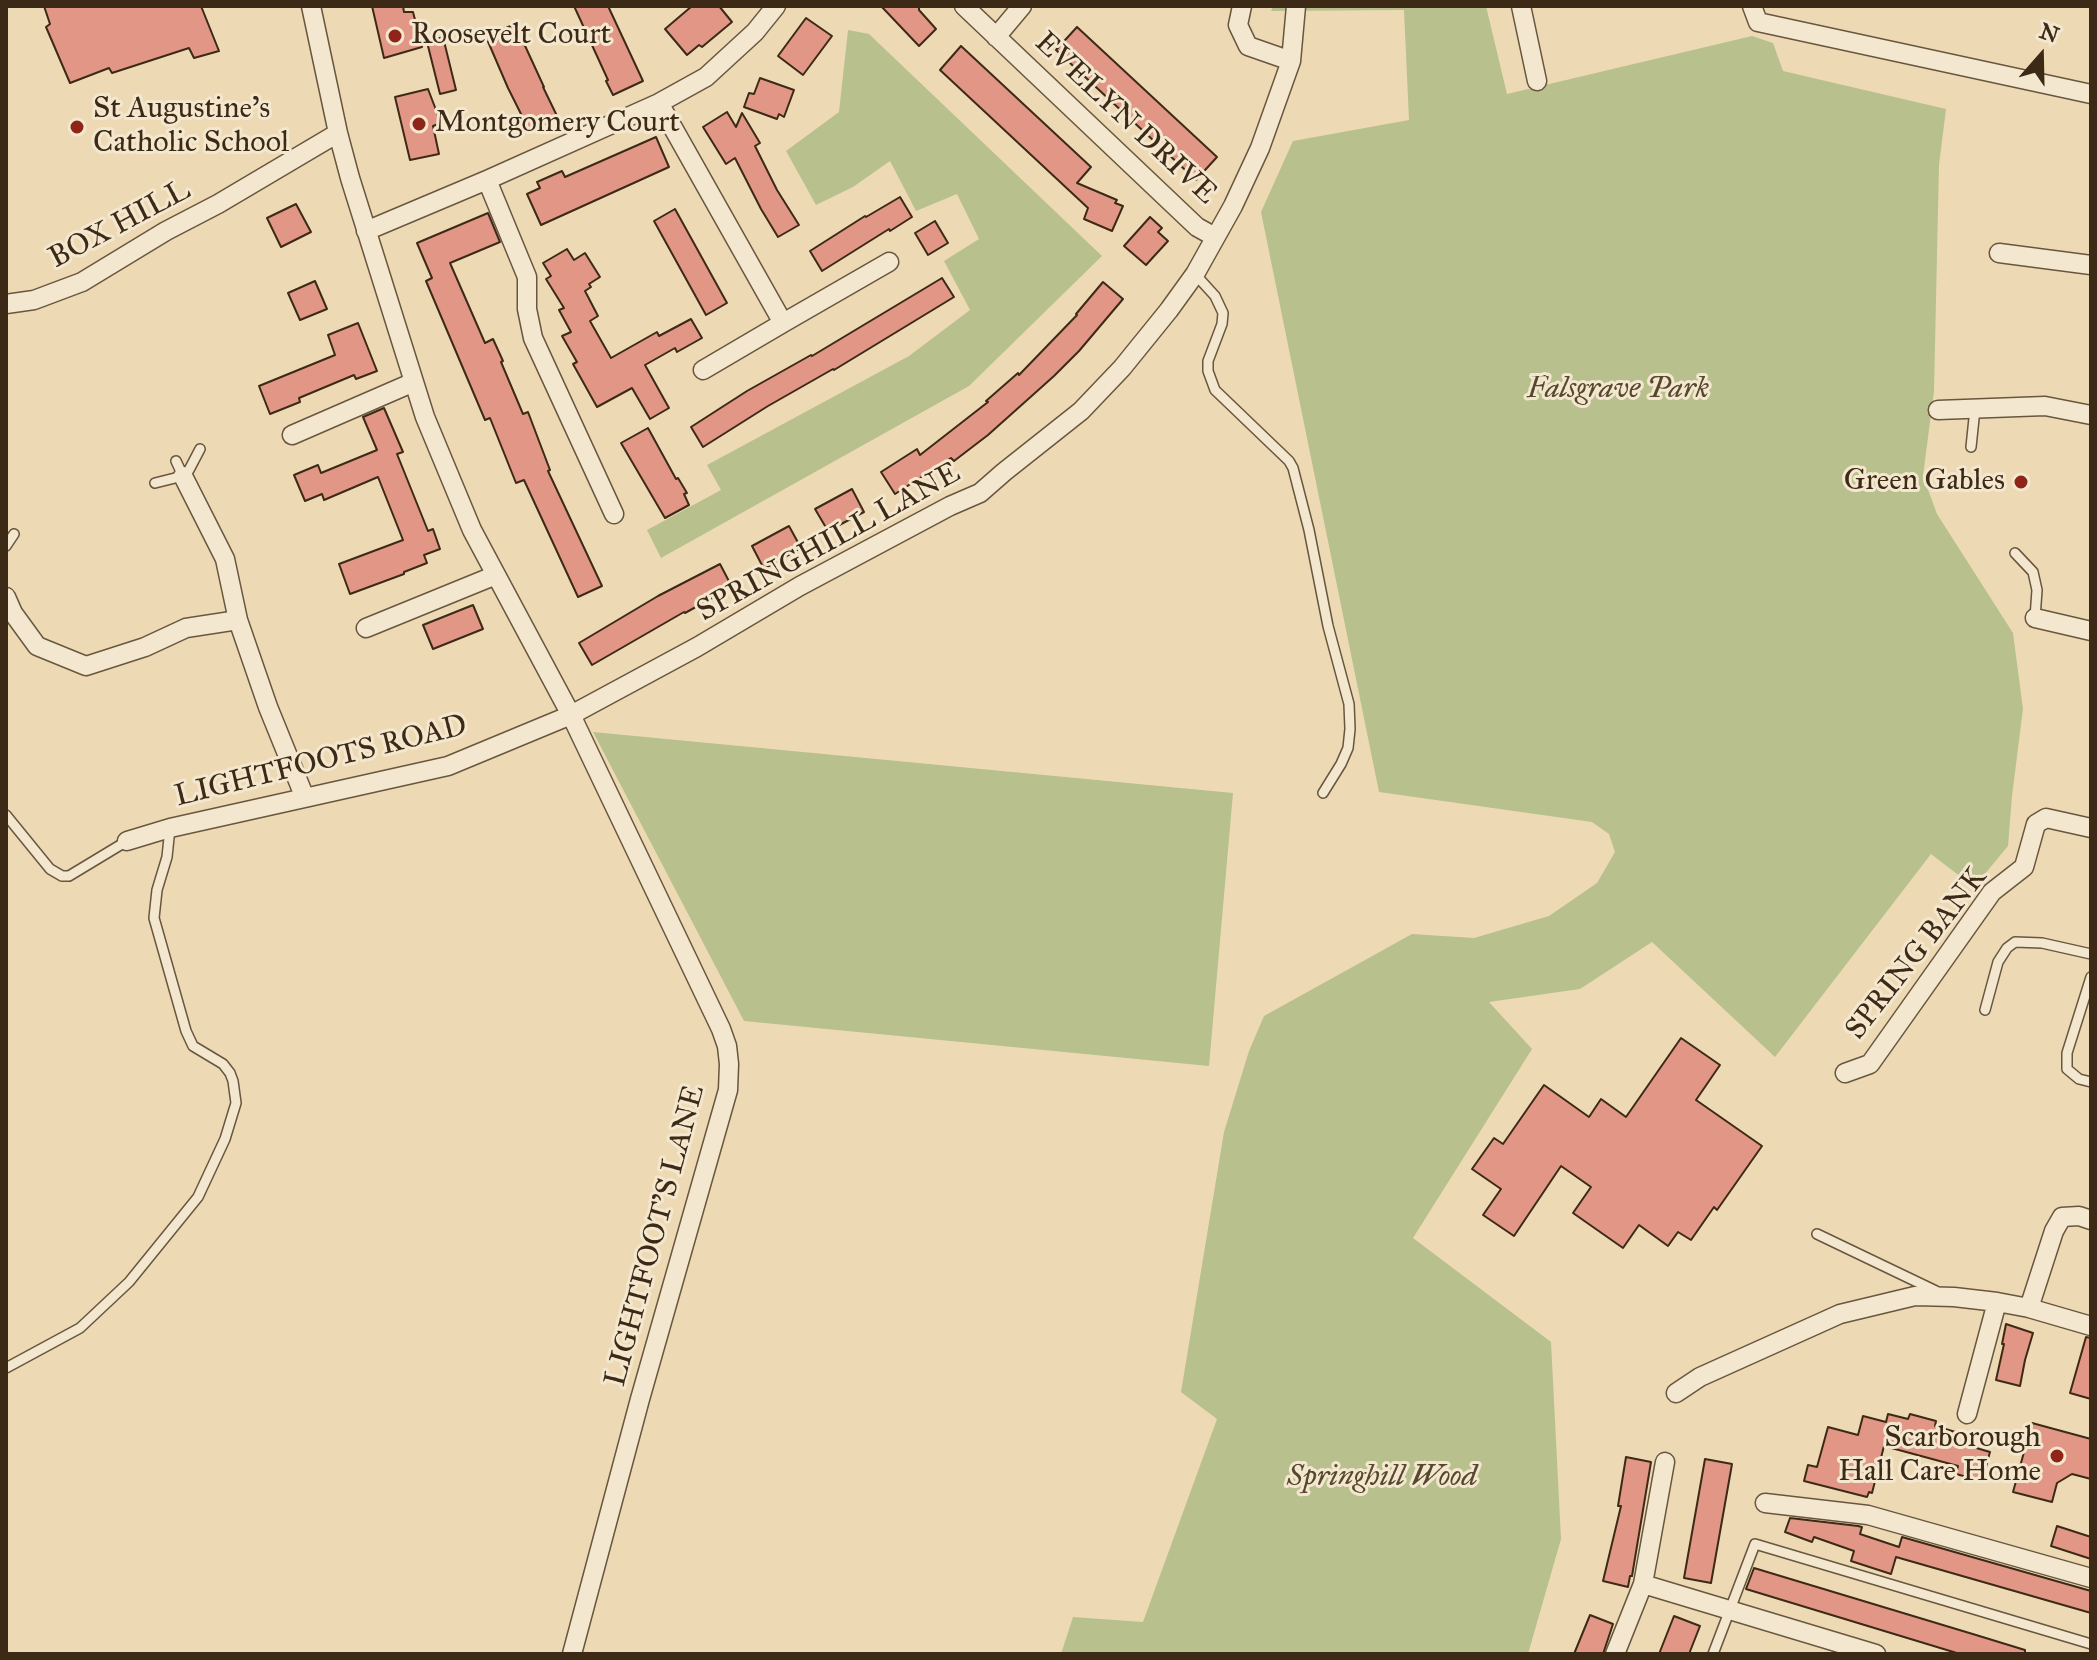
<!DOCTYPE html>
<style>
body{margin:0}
#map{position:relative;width:2097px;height:1660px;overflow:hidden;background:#eddab5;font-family:"IM FELL Great Primer",serif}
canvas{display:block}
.frame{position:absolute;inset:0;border:8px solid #3d2a16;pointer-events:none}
.north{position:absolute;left:2001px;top:16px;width:80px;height:80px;-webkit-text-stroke:6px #f3e7cf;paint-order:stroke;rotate:20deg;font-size:22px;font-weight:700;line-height:32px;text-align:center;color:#3d2a16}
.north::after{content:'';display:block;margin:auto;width:28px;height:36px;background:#3d2a16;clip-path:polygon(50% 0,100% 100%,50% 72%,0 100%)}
</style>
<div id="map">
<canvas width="2097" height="1660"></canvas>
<div class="frame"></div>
<div class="north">N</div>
</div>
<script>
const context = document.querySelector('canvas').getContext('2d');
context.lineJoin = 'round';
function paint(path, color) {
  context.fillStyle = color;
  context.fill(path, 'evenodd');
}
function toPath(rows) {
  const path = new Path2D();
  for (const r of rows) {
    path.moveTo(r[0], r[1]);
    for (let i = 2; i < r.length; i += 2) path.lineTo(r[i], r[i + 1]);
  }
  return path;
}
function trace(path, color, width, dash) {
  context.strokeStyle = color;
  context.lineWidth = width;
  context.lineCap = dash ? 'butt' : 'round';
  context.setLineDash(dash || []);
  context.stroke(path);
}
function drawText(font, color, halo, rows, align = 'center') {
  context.font = font + ' "IM FELL Great Primer",serif';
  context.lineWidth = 6;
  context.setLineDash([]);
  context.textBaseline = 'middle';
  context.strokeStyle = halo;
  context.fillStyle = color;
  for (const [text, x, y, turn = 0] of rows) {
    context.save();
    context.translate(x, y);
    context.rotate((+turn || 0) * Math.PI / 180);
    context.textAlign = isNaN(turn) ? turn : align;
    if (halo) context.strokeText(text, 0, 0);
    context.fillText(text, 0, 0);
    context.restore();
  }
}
paint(toPath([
 [1273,6,1486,6,1507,94,1752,36,1773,43,1783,71,1946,109,1939,165,1934,391,1923,476,1937,514,2013,633,2023,709,2012,796,2008,846,1974,887,1931,854,1775,1057,1652,942,1580,989,1489,1002,1532,1049,1413,1238,1551,1342,1561,1539,1528,1654,1061,1654,1073,1617,1143,1622,1217,1419,1181,1392,1224,1132,1249,1051,1264,1016,1412,934,1474,938,1549,916,1597,883,1615,852,1609,834,1592,822,1379,792,1261,212,1293,141,1409,120,1404,10,1271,11],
 [848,30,869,34,1102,256,969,386,661,558,647,530,721,490,707,465,909,356,970,310,944,261,979,239,957,194,916,211,890,161,853,187,816,205,786,151,839,112],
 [593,732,1233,793,1209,1066,744,1021]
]), '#b8c08d');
const building = toPath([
 [44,6,201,6,219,51,194,58,189,48,112,73,109,68,70,83,46,27,50,24,44,6],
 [372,6,403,6,404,12,413,12,422,47,384,58,372,6],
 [574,6,608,6,643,81,613,95,606,81,608,80,574,6],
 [692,6,719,6,732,22,702,47,699,45,687,55,665,29,692,6],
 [881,6,919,6,919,10,936,29,919,46,881,6],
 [806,18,832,36,803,75,778,56,806,18],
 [515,24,544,87,543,87,558,118,530,132,508,88,486,37,515,24],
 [1077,27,1217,157,1196,180,1056,50,1077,27],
 [443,37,456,90,440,94,427,42,443,37],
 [961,46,1091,167,1077,183,1117,200,1115,203,1123,206,1112,231,1084,219,1088,208,940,70,961,46],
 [760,78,794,90,784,117,779,114,777,119,744,107,749,93,754,94,760,78],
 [428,89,441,123,433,126,439,154,410,160,395,97,428,89],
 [727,112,736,127,742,113,760,143,755,146,777,190,799,225,778,237,761,209,735,158,726,164,703,127,727,112],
 [656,137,669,167,541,225,527,194,540,188,537,182,562,171,565,177,656,137],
 [900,197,912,217,890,231,889,229,822,271,810,251,865,216,866,217,900,197],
 [296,204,311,232,281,247,267,218,296,204],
 [675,209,727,303,706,315,654,221,675,209],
 [488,213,500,242,450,263,485,343,493,339,503,361,501,362,523,414,528,412,550,470,548,471,602,586,578,597,524,480,516,483,490,418,485,420,426,281,432,278,417,243,488,213],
 [1150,217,1162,228,1158,232,1168,241,1146,265,1124,246,1150,217],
 [935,221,948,243,928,255,915,233,935,221],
 [567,249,574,260,585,253,600,277,589,284,591,287,585,291,598,316,590,321,611,358,657,332,659,336,691,319,702,338,677,352,675,348,645,365,669,408,650,419,632,388,597,407,573,364,577,362,562,336,571,332,559,310,564,308,546,279,551,276,543,263,567,249],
 [942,278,954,297,834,370,833,369,768,406,703,447,691,427,747,391,811,355,812,356,942,278],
 [315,281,327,309,300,320,288,293,315,281],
 [1103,282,1123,299,1079,351,1054,376,988,435,954,461,951,458,895,494,881,472,917,449,920,455,988,402,986,401,1018,373,1019,375,1077,315,1076,314,1103,282],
 [358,323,377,371,356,379,354,375,299,398,300,402,270,414,259,386,335,355,328,335,358,323],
 [384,408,403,452,397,454,428,531,433,529,440,549,424,555,427,563,404,572,404,574,350,594,339,564,403,540,378,477,324,500,322,494,305,501,294,475,318,465,321,473,377,450,363,417,384,408],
 [648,428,676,479,678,478,687,493,684,494,689,505,665,518,621,443,648,428],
 [852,489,864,512,828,531,815,509,852,489],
 [789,526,801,548,764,569,752,546,789,526],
 [720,564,732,587,685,613,684,612,592,665,579,643,658,596,720,564],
 [473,605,483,629,433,649,423,625,473,605],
 [1681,1038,1720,1065,1696,1100,1762,1146,1717,1210,1714,1207,1691,1240,1678,1232,1668,1246,1639,1225,1623,1248,1573,1213,1591,1187,1561,1166,1514,1236,1483,1215,1501,1189,1472,1169,1494,1138,1503,1144,1544,1085,1589,1117,1601,1099,1626,1117,1681,1038],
 [2006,1324,2033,1333,2025,1360,2020,1386,1996,1380,2004,1344,2002,1344,2006,1324],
 [2086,1337,2091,1338,2091,1399,2070,1393,2086,1337],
 [1888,1414,1908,1419,1910,1414,1936,1421,1935,1426,1959,1433,1956,1442,1990,1452,1982,1481,1956,1474,1958,1466,1884,1446,1872,1493,1869,1492,1867,1497,1804,1481,1808,1465,1817,1467,1828,1427,1858,1435,1863,1416,1886,1422,1888,1414],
 [2032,1423,2091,1439,2091,1479,2072,1474,2057,1483,2052,1502,2013,1492,2032,1423],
 [1626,1457,1651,1462,1632,1576,1630,1576,1628,1587,1603,1581,1621,1506,1618,1506,1626,1457],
 [1705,1459,1732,1464,1711,1583,1684,1578,1705,1459],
 [1790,1518,1858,1526,1862,1527,1860,1534,1899,1547,1902,1537,2091,1591,2091,1613,1896,1557,1891,1574,1851,1561,1854,1551,1814,1537,1812,1542,1785,1532,1790,1518],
 [2057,1526,2091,1537,2091,1559,2051,1546,2057,1526],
 [1754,1568,1976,1635,2025,1650,2025,1654,1960,1654,1746,1589,1754,1568],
 [1590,1615,1613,1624,1603,1654,1574,1654,1590,1615],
 [1674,1616,1700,1626,1689,1654,1659,1654,1674,1616]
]);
paint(building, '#e19686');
trace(building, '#3d2a16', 2);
const lane = toPath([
 [1195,274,1215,296,1223,313,1222,324,1208,361,1208,371,1215,390,1289,461,1293,468,1309,530,1328,626,1349,704,1350,729,1348,748,1341,764,1323,793],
 [1971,447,1975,409],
 [176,461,183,476],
 [155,483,183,476,189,470,200,449],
 [6,546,14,534],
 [2015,553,2033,572,2037,590,2035,618],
 [6,815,50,869,62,876,69,876,127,841],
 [2091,977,2067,1053,2067,1069,2079,1079,2091,1082],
 [1985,1010,1998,962,2007,948,2015,942,2042,943,2091,954],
 [1817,1234,1936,1291],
 [6,1368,80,1328,129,1282,198,1197,225,1139,236,1103,233,1081,230,1073,223,1064,193,1046,186,1031,154,918,157,890,167,857,170,828],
 [1713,1654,1755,1544,2091,1644]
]);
const street = toPath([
 [311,6,338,133,350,178,425,417,472,530,571,715,697,647,800,586,950,506,980,493,1004,472,1081,411,1122,368,1169,310,1195,274,1233,206,1260,148,1291,61,1296,6],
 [964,6,1197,227,1215,237],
 [1242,6,1238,25,1248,46,1291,61],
 [1521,6,1537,81],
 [1752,6,1758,22,2091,94],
 [996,37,1022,6],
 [659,103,783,323,889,262],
 [487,180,527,277,527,309,533,338,614,514],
 [366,231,487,180,659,103,706,77,755,32,776,6],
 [1999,253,2091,265],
 [6,304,34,300,82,282,166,231,218,204,338,133],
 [703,370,783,323],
 [1938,410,2045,406,2091,415],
 [292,435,414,382],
 [183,476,225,559,238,620,268,707,305,798],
 [6,597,13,613,37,646,86,666,145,647,186,628,238,620],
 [2035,618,2091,631],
 [366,628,496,575],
 [127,841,170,828,448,766,571,715,721,1029,727,1046,729,1064,728,1090,640,1399,572,1654],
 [1845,1073,1870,1064,1992,892,2024,867,2036,824,2046,818,2091,828],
 [2029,1308,2054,1231,2062,1217,2079,1216,2091,1220],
 [1676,1393,1700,1377,1840,1314,1915,1296,1954,1297,1997,1302,2029,1308,2091,1326],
 [1967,1414,1997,1302],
 [1765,1503,1868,1515,2091,1578],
 [1643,1584,1876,1654],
 [1615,1654,1643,1584,1665,1462]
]);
trace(lane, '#69563e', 12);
trace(street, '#69563e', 21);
trace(lane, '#f3e7cf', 9);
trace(street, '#f3e7cf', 18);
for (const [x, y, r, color] of [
 [395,36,8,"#8f2418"],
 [419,124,8,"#8f2418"],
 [77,127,8,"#8f2418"],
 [2021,482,8,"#8f2418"],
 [2057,1456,8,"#8f2418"]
]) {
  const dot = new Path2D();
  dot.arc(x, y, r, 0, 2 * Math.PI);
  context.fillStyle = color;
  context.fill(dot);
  trace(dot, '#f3e7cf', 3);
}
drawText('30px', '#3d2a16', '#f3e7cf', [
 ["Roosevelt Court",411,36],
 ["St Augustine's",93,110],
 ["Catholic School",93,144],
 ["Montgomery Court",435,124],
 ["Green Gables",2005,482,"right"],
 ["Scarborough",2041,1439,"right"],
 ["Hall Care Home",2041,1473,"right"]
], 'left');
drawText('30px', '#3d2a16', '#f3e7cf', [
 ["EVELYN DRIVE",1125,119,43],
 ["BOX HILL",120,225,-28],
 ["SPRINGHILL LANE",829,543,-29],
 ["LIGHTFOOTS ROAD",321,762,-14],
 ["SPRING BANK",1917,954,-52],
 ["LIGHTFOOT'S LANE",656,1236,-75]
]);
drawText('italic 30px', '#56482e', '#f3e7cf', [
 ["Falsgrave Park",1618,390],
 ["Springhill Wood",1382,1478]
]);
</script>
